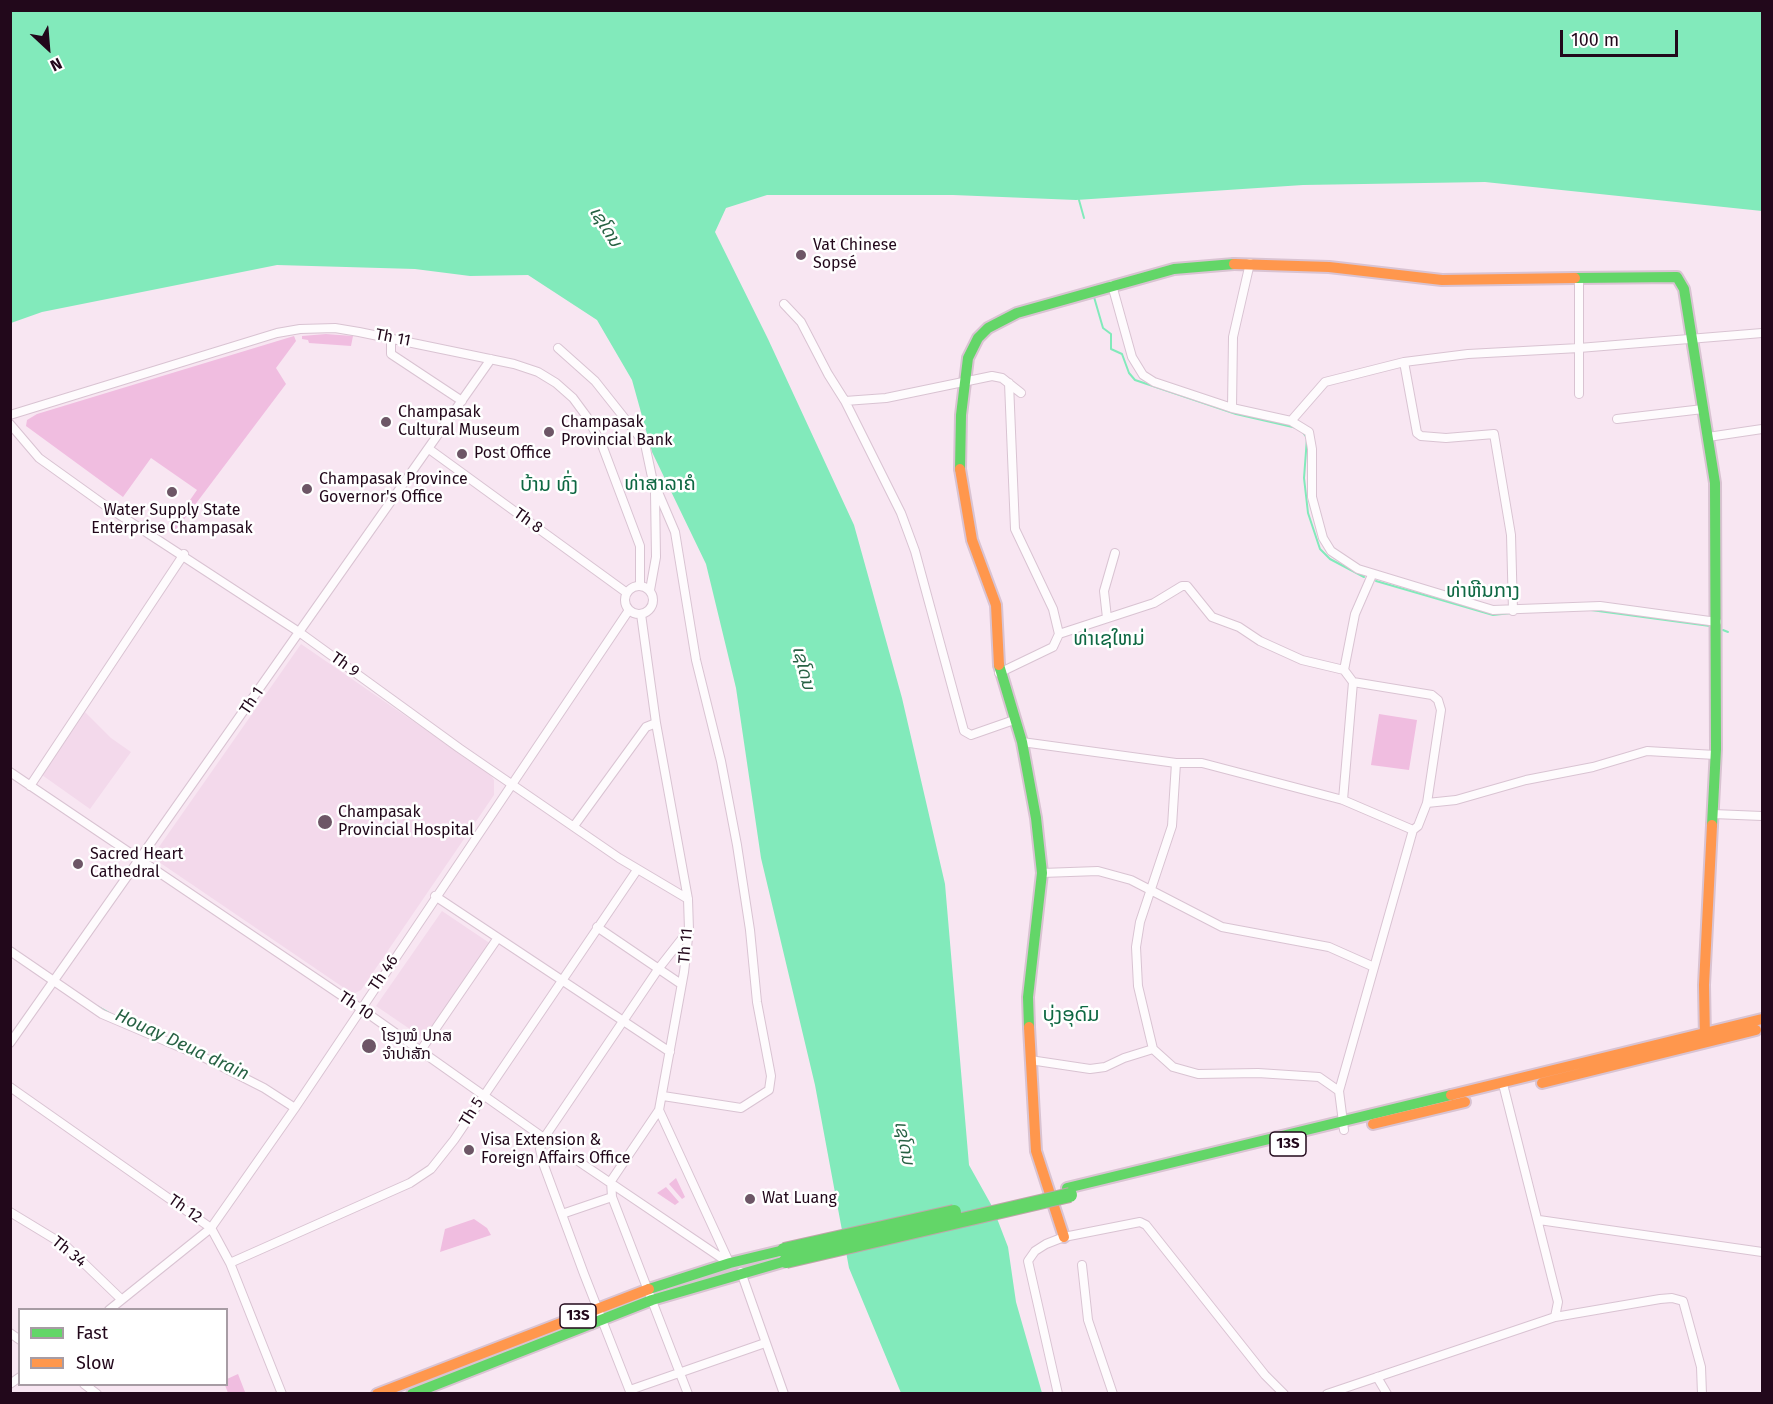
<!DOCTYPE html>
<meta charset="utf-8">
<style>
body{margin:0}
#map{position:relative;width:1773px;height:1404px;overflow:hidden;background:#f8e6f2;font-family:"Fira Sans",sans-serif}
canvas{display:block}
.frame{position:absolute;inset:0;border:12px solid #22081b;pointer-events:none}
.legend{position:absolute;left:18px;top:1308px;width:210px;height:78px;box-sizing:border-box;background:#fff;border:2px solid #a79ca4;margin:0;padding:8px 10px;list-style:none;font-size:18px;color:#22081b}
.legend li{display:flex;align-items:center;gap:12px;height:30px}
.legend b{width:30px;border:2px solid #a79ca4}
.north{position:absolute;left:18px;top:18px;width:60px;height:60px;-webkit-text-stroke:4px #fff;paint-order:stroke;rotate:154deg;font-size:16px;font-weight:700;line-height:24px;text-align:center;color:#22081b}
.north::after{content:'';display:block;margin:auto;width:21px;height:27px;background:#22081b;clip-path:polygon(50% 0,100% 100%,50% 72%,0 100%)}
.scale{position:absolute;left:1560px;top:30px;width:118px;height:27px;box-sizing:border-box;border:3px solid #22081b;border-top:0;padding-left:8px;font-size:18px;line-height:21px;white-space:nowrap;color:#22081b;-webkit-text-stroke:4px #fff;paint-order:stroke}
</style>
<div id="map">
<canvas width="1773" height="1404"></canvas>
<div class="frame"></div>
<ul class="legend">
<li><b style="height:8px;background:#63d668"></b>Fast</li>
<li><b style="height:8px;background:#ff974d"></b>Slow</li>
</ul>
<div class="north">N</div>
<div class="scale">100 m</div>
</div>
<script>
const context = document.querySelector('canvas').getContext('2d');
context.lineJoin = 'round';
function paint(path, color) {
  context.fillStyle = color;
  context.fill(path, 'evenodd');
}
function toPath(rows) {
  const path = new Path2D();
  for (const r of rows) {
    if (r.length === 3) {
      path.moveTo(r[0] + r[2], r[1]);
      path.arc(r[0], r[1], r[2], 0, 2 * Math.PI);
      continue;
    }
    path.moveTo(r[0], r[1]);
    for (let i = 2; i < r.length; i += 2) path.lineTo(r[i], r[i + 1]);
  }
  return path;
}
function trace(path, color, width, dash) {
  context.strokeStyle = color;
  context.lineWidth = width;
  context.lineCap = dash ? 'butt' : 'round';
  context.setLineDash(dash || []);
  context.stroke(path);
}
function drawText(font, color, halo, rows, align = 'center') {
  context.font = font + ' "Fira Sans","Noto Sans Lao",sans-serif';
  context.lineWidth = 5;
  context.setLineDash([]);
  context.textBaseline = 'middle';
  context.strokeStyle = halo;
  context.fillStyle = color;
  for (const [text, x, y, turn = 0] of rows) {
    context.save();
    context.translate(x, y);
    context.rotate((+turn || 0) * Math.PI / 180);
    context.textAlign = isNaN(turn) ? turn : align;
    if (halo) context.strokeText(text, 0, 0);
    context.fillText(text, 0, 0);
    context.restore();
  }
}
paint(toPath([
 [301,644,490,774,494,780,494,795,361,990,353,994,156,860,154,854],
 [85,712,111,738,131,752,90,809,42,775],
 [442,911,491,944,426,1040,376,1006]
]), '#f3d9eb');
paint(toPath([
 [326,334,353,336,351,346,309,343,308,340,302,339,302,336],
 [294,336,296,341,276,368,286,384,176,530,169,530,197,490,151,458,123,497,26,426,27,420,37,414],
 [1379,714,1417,720,1409,770,1371,765],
 [676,1178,685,1197,682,1199,669,1184],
 [666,1187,679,1202,675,1205,657,1193],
 [474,1219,487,1228,491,1235,440,1252,445,1229],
 [238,1374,245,1392,228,1393,225,1385,227,1379]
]), '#f0bde0');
paint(toPath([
 [10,11,1762,11,1762,211,1485,182,1303,185,1076,200,953,195,767,195,726,208,715,232,768,339,854,525,902,698,945,884,969,1165,993,1208,1008,1247,1016,1302,1042,1393,901,1393,849,1268,815,1085,761,858,736,688,706,564,652,452,632,380,597,320,528,275,470,276,415,269,277,265,42,312,11,323]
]), '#82eabb');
trace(toPath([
 [1079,200,1084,218],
 [1094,297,1103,328,1111,334,1111,349,1122,354,1129,373,1135,380,1236,414,1297,428],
 [1302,431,1307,438,1304,478,1308,513,1320,549,1330,559,1364,577],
 [1376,581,1493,615,1511,613],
 [1591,610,1710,626],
 [1723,630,1728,632],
 [97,1006,113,1015],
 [244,1074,278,1093]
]), '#82eabb', 2);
const street = toPath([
 [1579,277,1579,394],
 [1112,285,1132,357,1143,375,1154,382,1232,408,1291,421,1309,432,1312,449,1312,497,1323,538,1331,551,1358,569,1493,610,1600,606,1717,622],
 [784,304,801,322,828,374,845,401,886,398,992,376,1002,378,1021,393],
 [391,338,391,354,462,401],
 [558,348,595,381,645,444,653,482],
 [1404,362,1417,433,1421,436,1446,438,1494,434,1511,535,1513,611],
 [845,401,901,513,915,551,964,731,971,735,1014,720],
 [1232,408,1233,337,1250,263],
 [10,415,277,333,300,329,335,328,359,332,514,364,538,372,556,383,573,398,587,417,602,445,640,546,640,586],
 [1617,419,1703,409],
 [1291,421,1325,382,1404,362,1468,354,1579,348,1762,333],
 [10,424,39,458,106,506,299,632,459,748,619,858,688,899],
 [1708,437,1762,429],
 [429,449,627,593],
 [652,478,675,532,696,660,721,761,737,845,750,930,757,1002,771,1076,769,1090,741,1108,663,1096],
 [639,600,14],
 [650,590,656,557,655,493],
 [641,614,656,723,688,899,689,930,684,972,659,1110,729,1262],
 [1107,618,1104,591,1115,553],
 [1059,634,1154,603,1182,586,1187,586,1212,617,1239,627,1260,641,1302,660,1344,670,1353,682,1432,695,1438,700,1441,710,1427,803,1418,826,1413,830,1339,1091,1344,1130],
 [1344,670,1355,614,1372,575],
 [999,673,1053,647,1059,634,1053,609,1015,529,1009,383],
 [1022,742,1176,763,1202,763,1343,800,1413,830],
 [10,772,360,1008,544,1138,729,1263],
 [30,786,184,554],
 [1343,800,1353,682],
 [1427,803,1456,800,1526,780,1593,767,1647,751,1715,755],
 [1713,814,1762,816],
 [574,826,646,727,656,723],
 [1042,873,1098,871,1131,880,1222,927,1329,947,1374,967],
 [435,896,670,1052],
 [597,927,681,984],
 [10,951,102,1014,203,1057,264,1088,295,1108],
 [10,1043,491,359],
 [1153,1049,1138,986,1136,947,1140,922,1172,826,1176,763],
 [421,1050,497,939],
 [1030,1060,1090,1069,1105,1067,1124,1058,1153,1049,1173,1067,1198,1074,1258,1073,1319,1077,1339,1091],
 [10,1087,211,1228,230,1263,282,1394],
 [659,1110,611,1181,612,1197,688,1394],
 [10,1212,66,1246,121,1299],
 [562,1214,612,1197],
 [1539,1220,1762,1252],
 [230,1263,410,1183,431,1169,454,1140,637,870],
 [1082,1265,1088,1320,1113,1394],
 [741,1272,784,1394],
 [109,1310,211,1228,295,1108,629,610],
 [1555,1317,1660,1299,1672,1298,1683,1301,1701,1367,1702,1394],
 [10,1333,20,1340],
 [1377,1377,1387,1394],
 [10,1384,20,1377],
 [84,1384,97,1394],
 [630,1390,765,1343],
 [631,1394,584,1274,543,1163,540,1149,544,1138,659,968,688,931],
 [1058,1394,1028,1261,1035,1251,1046,1244,1064,1237,1140,1222,1146,1225,1265,1375,1284,1394],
 [1327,1394,1555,1317,1558,1302,1503,1084]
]);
const fast = toPath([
 [1575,278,1677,277,1684,289,1715,483,1716,749,1712,825],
 [960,469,961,415,968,358,978,338,988,328,1017,313,1174,269,1234,264],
 [999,665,1022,742,1036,818,1042,873,1028,997,1029,1027],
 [1067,1188,1451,1095],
 [649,1289,730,1263,784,1250],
 [412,1394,652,1300,786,1261]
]);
const slow = toPath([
 [1234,264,1329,267,1442,280,1575,278],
 [960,469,972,540,996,605,999,665],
 [1029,1027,1036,1151,1064,1237],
 [1705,1040,1704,985,1712,825],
 [1542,1083,1756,1030],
 [1451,1095,1762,1019],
 [1373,1124,1465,1102],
 [377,1394,649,1289]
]);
trace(street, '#d9c3d2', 10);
trace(fast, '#d9c3d2', 14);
trace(slow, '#d9c3d2', 14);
trace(street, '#fefbfd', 8);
trace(fast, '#63d668', 10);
trace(slow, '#ff974d', 10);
const fastBridge = toPath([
 [784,1250,954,1212],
 [786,1261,1070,1195]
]);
trace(fastBridge, '#bea6a8', 16, []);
trace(fastBridge, '#63d668', 14);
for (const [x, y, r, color] of [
 [801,255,6,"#6d5666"],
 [386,422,6,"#6d5666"],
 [549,432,6,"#6d5666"],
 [462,454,6,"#6d5666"],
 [307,489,6,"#6d5666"],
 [172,492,6,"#6d5666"],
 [325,822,8,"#6d5666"],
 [78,864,6,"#6d5666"],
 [369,1046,8,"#6d5666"],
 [469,1150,6,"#6d5666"],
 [750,1199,6,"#6d5666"]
]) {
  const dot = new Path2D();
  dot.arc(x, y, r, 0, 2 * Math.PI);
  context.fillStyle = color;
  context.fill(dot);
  trace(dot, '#fff', 2);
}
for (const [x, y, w] of [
 [1288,1144,36],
 [578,1316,36]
]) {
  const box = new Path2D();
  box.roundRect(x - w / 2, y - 12, w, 24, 4.5);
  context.fillStyle = '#fff';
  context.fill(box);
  trace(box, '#22081b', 1.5);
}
drawText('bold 15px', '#22081b', null, [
 ["13S",1288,1144],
 ["13S",578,1316]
]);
drawText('16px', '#22081b', '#fff', [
 ["Vat Chinese",813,246],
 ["Sopsé",813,264],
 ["Champasak",398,413],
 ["Cultural Museum",398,431],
 ["Champasak",561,423],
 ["Provincial Bank",561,441],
 ["Post Office",474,454],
 ["Champasak Province",319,480],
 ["Governor's Office",319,498],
 ["Water Supply State",172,511,"center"],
 ["Enterprise Champasak",172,529,"center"],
 ["Champasak",338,813],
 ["Provincial Hospital",338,831],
 ["Sacred Heart",90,855],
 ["Cathedral",90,873],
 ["ໂຮງໝໍ ປກສ",382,1037],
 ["ຈຳປາສັກ",382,1055],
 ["Visa Extension &",481,1141],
 ["Foreign Affairs Office",481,1159],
 ["Wat Luang",762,1199]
], 'left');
drawText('16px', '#22081b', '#fff', [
 ["Th 11",393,338,11],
 ["Th 8",528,521,36],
 ["Th 9",345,665,36],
 ["Th 1",252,701,-56],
 ["Th 11",686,946,-85],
 ["Th 46",384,973,-56],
 ["Th 10",356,1006,34],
 ["Th 5",472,1112,-58],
 ["Th 12",185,1209,35],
 ["Th 34",69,1252,39]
]);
drawText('italic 18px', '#276244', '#fff', [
 ["ເຊໂດນ",605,227,58],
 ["ເຊໂດນ",803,668,76],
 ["Houay Deua drain",182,1045,25],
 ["ເຊໂດນ",904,1143,79]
]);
drawText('20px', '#0d6742', '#fff', [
 ["ທ່າສາລາຄໍ",660,484],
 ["ບ້ານ ທົ່ງ",549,485],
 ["ທ່າຫີນກາງ",1483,591],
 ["ທ່າເຊໃຫມ່",1109,639],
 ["ບຸ່ງອຸດົມ",1071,1015]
]);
</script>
